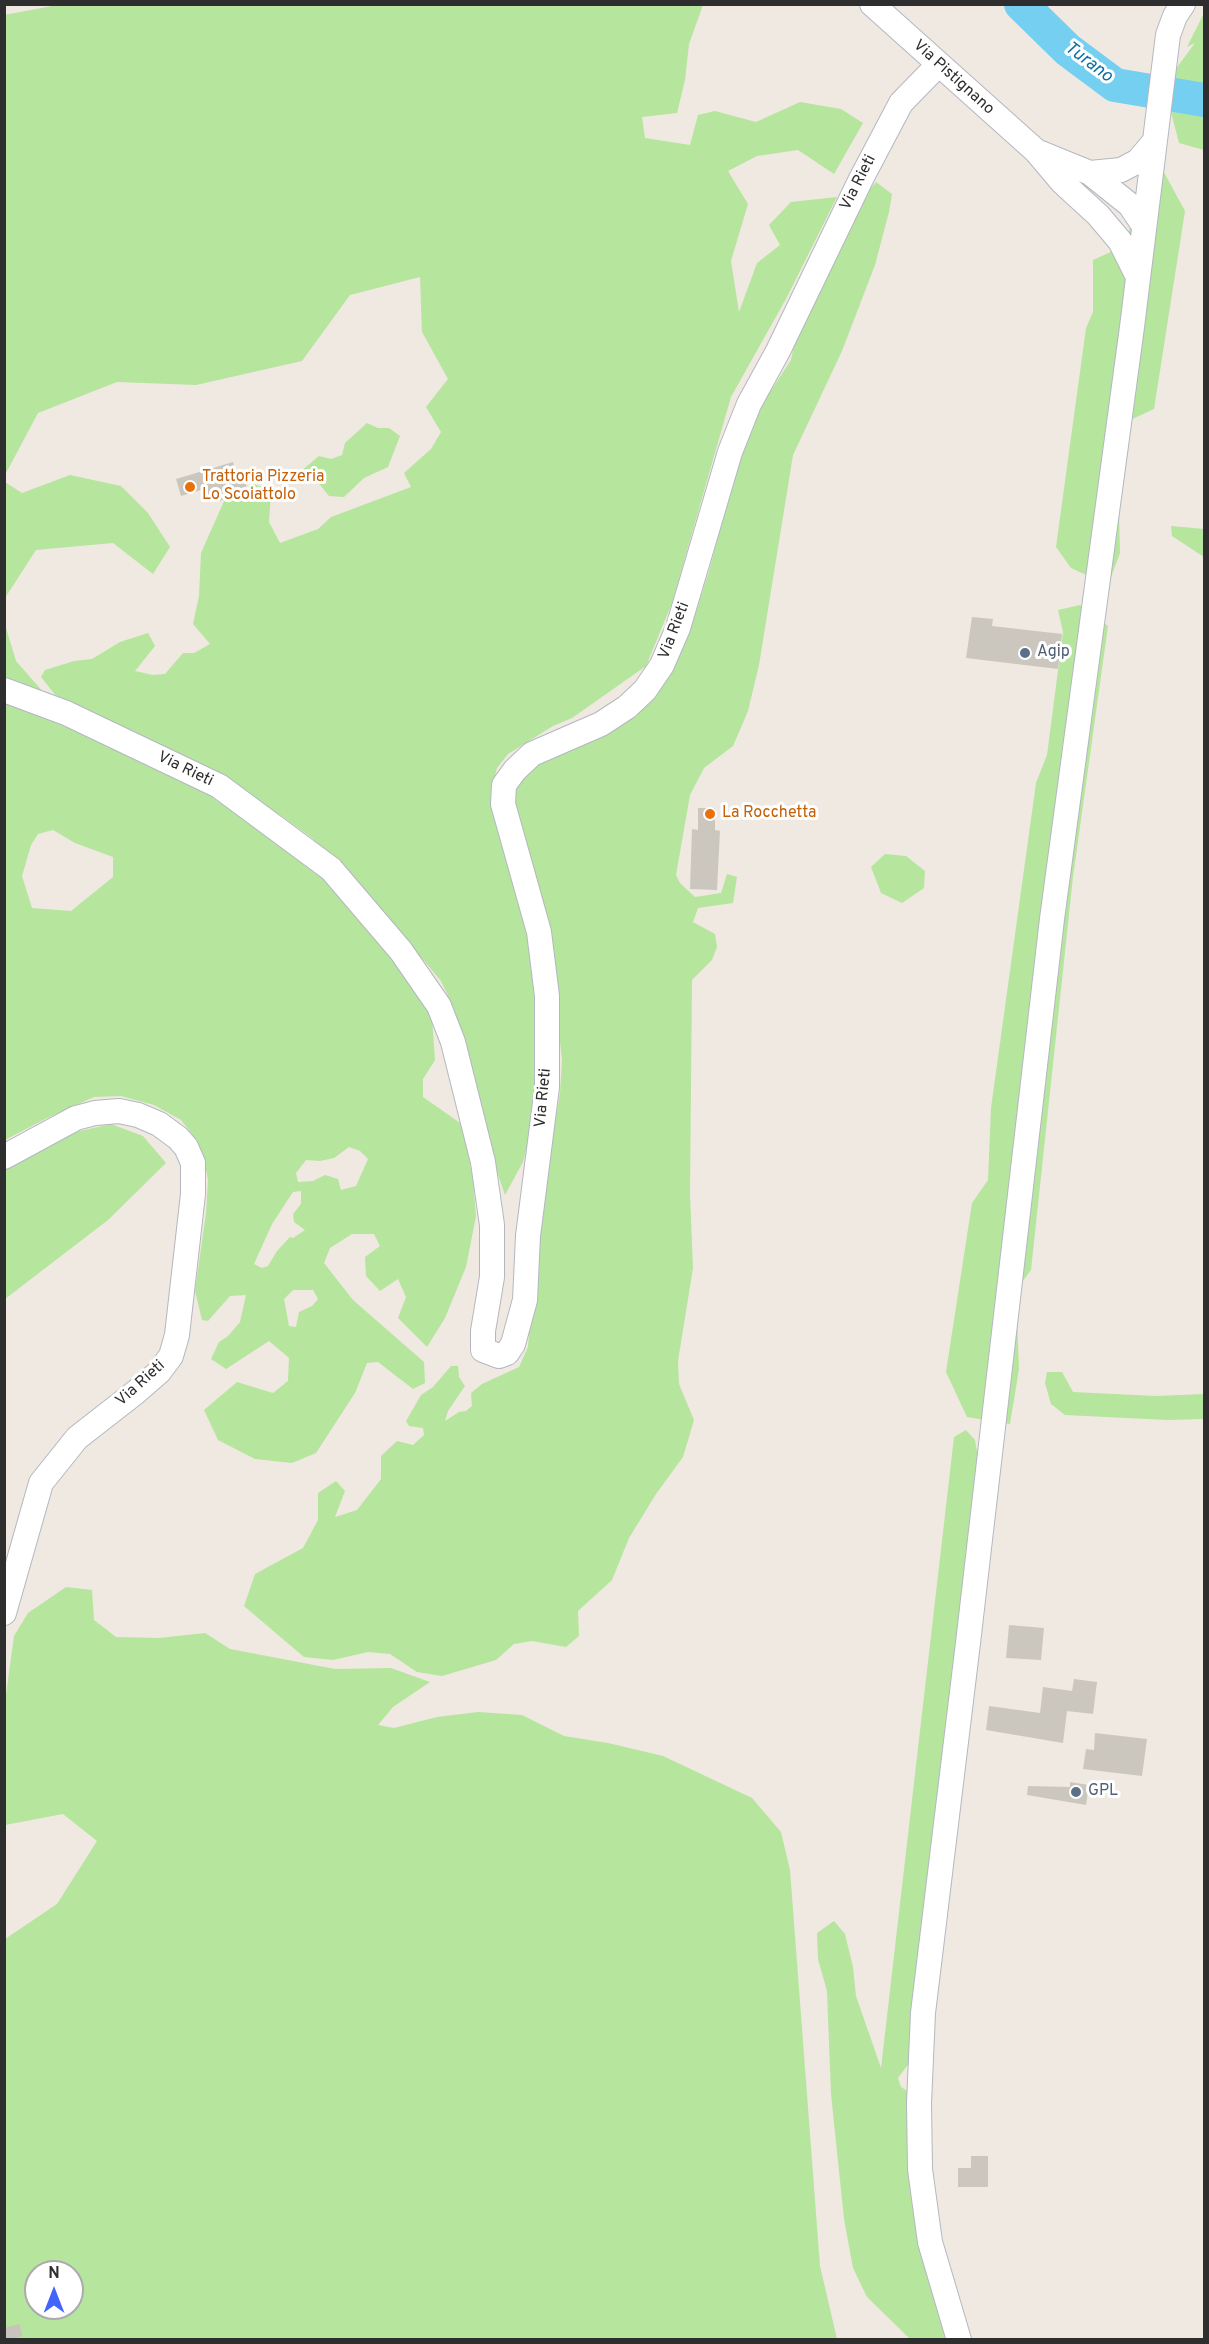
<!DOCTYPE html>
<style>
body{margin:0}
#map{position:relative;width:1209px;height:2344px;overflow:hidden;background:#efe9e1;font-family:Overpass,sans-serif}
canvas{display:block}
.frame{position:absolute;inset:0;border:6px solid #2e2e2e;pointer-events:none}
.north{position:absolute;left:24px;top:2260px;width:60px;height:60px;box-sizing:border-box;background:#fff;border:2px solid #ababab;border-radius:50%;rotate:0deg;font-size:16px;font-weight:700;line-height:24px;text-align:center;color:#2e2e2e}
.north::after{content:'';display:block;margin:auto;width:21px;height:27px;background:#4264fb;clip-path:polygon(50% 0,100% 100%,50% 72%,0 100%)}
</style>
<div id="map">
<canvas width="1209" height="2344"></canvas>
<div class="frame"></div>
<div class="north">N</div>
</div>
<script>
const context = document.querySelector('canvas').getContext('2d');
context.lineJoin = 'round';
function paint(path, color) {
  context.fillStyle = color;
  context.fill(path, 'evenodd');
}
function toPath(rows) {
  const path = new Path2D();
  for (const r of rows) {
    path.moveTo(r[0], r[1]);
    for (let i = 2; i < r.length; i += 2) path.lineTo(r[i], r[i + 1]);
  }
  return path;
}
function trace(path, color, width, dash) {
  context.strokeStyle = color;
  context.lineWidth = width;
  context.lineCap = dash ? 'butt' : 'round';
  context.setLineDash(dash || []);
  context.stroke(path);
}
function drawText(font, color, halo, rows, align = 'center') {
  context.font = font + ' Overpass,sans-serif';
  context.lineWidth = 6;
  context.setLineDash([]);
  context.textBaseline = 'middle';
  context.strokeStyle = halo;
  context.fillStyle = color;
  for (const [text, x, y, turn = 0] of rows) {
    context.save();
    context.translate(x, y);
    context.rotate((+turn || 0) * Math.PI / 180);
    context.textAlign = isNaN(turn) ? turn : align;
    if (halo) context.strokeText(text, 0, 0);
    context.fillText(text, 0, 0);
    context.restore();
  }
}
paint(toPath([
 [63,4,703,5,689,44,685,80,677,113,642,117,645,138,690,145,698,115,715,111,756,122,800,102,841,109,863,123,834,174,798,150,757,156,728,171,748,204,731,261,739,312,757,263,780,245,769,225,791,202,837,197,787,297,731,397,672,603,646,666,572,718,553,726,508,754,497,768,491,792,497,826,531,948,538,1041,532,1129,523,1162,505,1195,486,1140,459,1050,454,1009,441,981,373,900,312,838,283,817,258,802,68,711,41,677,45,670,74,661,92,659,120,642,148,633,155,646,135,671,153,675,165,674,183,653,194,653,210,644,193,624,199,596,201,553,225,499,253,484,271,490,269,522,280,543,318,529,331,517,411,487,404,473,431,449,441,432,426,407,448,379,422,332,420,277,350,295,302,361,196,385,117,382,38,413,5,475,4,15],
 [1204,13,1204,150,1179,143,1171,112,1172,74,1195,43,1187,47],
 [1160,165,1185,211,1154,409,1128,421,1119,510,1120,553,1108,585,1071,568,1056,547,1086,328,1093,312,1093,260,1126,245,1139,185],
 [876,182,892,194,889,212,875,265,842,351,793,455,759,665,748,711,733,746,704,768,690,795,676,875,680,883,695,897,721,893,727,874,737,877,733,903,698,908,693,922,715,934,717,947,712,960,692,980,690,1193,693,1268,678,1361,679,1384,694,1420,683,1457,656,1494,629,1538,612,1580,578,1611,579,1636,566,1647,532,1641,514,1644,496,1660,442,1676,417,1672,390,1654,368,1652,333,1660,304,1657,244,1606,255,1574,303,1548,318,1520,318,1493,336,1481,345,1491,335,1517,357,1510,381,1479,381,1456,397,1441,413,1445,424,1435,423,1428,409,1426,406,1421,421,1395,433,1387,451,1366,458,1366,459,1377,465,1386,448,1411,445,1421,459,1412,466,1411,472,1406,471,1393,482,1384,519,1367,528,1347,536,1234,560,1093,562,1060,552,972,513,804,515,782,529,766,668,673,688,637,709,571,743,444,768,395,791,360,797,329,855,206],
 [367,423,378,428,389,428,400,436,388,467,364,478,344,497,329,496,317,481,300,472,319,456,331,459,342,455,345,443],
 [70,475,121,486,148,513,170,547,153,574,113,543,36,550,5,598,5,482,22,493],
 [1171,526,1204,529,1204,557,1172,536],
 [1080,605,1108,626,1073,877,1031,1270,1016,1290,1019,1369,1010,1424,967,1417,946,1372,972,1203,988,1180,991,1108,1036,783,1047,755,1063,632,1058,610],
 [4,621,16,661,52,702,5,682],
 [5,699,191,778,217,801,236,811,285,845,334,887,408,976,432,1018,435,1060,423,1079,423,1097,463,1125,473,1179,476,1216,466,1267,445,1318,427,1347,398,1318,406,1297,398,1279,380,1291,366,1276,365,1257,380,1246,374,1234,352,1234,330,1248,324,1263,353,1300,424,1362,425,1383,413,1389,378,1362,367,1363,355,1393,316,1453,292,1463,255,1459,218,1440,204,1410,237,1382,273,1393,288,1381,289,1358,269,1341,226,1369,211,1359,219,1342,228,1336,240,1322,246,1295,230,1296,208,1321,202,1320,195,1291,206,1213,208,1180,203,1154,196,1139,181,1120,154,1105,121,1096,94,1097,47,1118,5,1140],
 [53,830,75,843,113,857,113,877,71,911,32,908,22,876,31,845,38,834],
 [349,1147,360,1151,368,1159,356,1186,341,1190,338,1179,325,1175,313,1181,298,1182,296,1173,306,1160,320,1161,334,1158],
 [301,1191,301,1204,293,1214,294,1222,305,1230,293,1238,290,1237,277,1251,268,1266,262,1268,254,1264,272,1224,293,1192],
 [293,1290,313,1290,318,1299,312,1306,299,1312,296,1327,289,1326,284,1299],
 [885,854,906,856,925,871,924,888,902,903,881,893,871,867],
 [111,1124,143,1136,166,1163,108,1220,5,1299,5,1163,49,1138],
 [1047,1372,1062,1372,1073,1392,1156,1396,1204,1394,1204,1419,1168,1420,1065,1415,1051,1404,1045,1383],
 [966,1430,975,1440,980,1468,910,2062,898,2078,901,2087,911,2093,952,2339,910,2339,867,2297,853,2268,844,2219,831,2094,827,1991,818,1959,817,1933,834,1921,845,1934,853,1967,856,1996,881,2068,954,1437],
 [66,1587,92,1590,94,1620,116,1637,159,1638,205,1633,230,1649,335,1669,391,1668,430,1682,393,1707,378,1725,394,1728,437,1717,478,1712,522,1715,564,1736,608,1743,663,1756,752,1798,781,1832,790,1870,820,2266,837,2339,5,2339,5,1939,57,1904,97,1841,63,1814,5,1825,5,1702,14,1636,28,1613],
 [36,2272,72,2272,72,2308,36,2308]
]), '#b6e59e');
trace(toPath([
 [1021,4,1068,50,1115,85,1204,100]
]), '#75cff0', 34);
paint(toPath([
 [233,462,237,476,243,474,248,492,219,501,217,496,204,500,201,490,181,496,176,479],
 [972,617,993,619,992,626,1062,634,1058,669,966,658],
 [698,808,715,808,715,830,720,831,717,890,690,889,692,829,698,830],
 [1009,1625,1044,1628,1041,1660,1006,1658],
 [1074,1679,1097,1682,1093,1714,1067,1711,1063,1743,986,1730,989,1706,1040,1713,1043,1687,1072,1691],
 [1095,1733,1147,1739,1142,1776,1083,1769,1086,1749,1094,1750],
 [1070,1782,1089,1785,1086,1805,1027,1795,1028,1786,1070,1787],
 [971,2156,988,2156,988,2187,958,2187,958,2168,971,2168]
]), '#cbc7bf');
trace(toPath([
 [4,2328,7,2340]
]), '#c8c4bd', 32, [32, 16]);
const secondary = toPath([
 [872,4,1036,151,1063,183,1098,215,1120,241,1138,277],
 [1041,153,1090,173,1130,205,1144,226],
 [1090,173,1121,170,1138,161,1154,142],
 [4,690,66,713,219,786,331,869,401,951,439,1006,453,1042,483,1162,492,1225,492,1277,483,1331,483,1350,499,1356,507,1353,513,1344,525,1300,528,1236,547,1087,547,996,539,932,503,804,504,785,515,770,532,754,601,724,627,707,645,690,662,665,678,628,730,452,749,404,778,351,861,179,901,103,938,65],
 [4,1157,76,1118,95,1113,119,1111,138,1115,159,1124,178,1138,186,1147,193,1163,193,1194,177,1335,171,1356,159,1372,136,1392,77,1438,41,1483,4,1613],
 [959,2340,930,2242,920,2169,919,2103,923,2013,968,1643,1052,919,1132,327,1168,35,1175,16,1183,4]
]);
trace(secondary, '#b4b7c1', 26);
trace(secondary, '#fff', 24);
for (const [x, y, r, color] of [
 [190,487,6,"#e8710a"],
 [1025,653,6,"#5c6f8a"],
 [710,814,6,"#e8710a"],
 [1076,1792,6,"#5c6f8a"]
]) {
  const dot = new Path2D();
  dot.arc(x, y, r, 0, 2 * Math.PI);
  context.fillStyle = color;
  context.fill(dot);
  trace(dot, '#fff', 2);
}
drawText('16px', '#2e2e2e', '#fff', [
 ["Via Pistignano",953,78,42],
 ["Via Rieti",859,183,-63],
 ["Via Rieti",675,631,-69],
 ["Via Rieti",185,770,26],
 ["Via Rieti",544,1098,-85],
 ["Via Rieti",141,1384,-42]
]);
drawText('16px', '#c56008', '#fff', [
 ["Trattoria Pizzeria",202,478],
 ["Lo Scoiattolo",202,496],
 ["La Rocchetta",722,814]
], 'left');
drawText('16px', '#4e5e75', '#fff', [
 ["Agip",1037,653],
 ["GPL",1088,1792]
], 'left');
drawText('italic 18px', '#0d6fa3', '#fff', [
 ["Turano",1088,63,37]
]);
</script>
